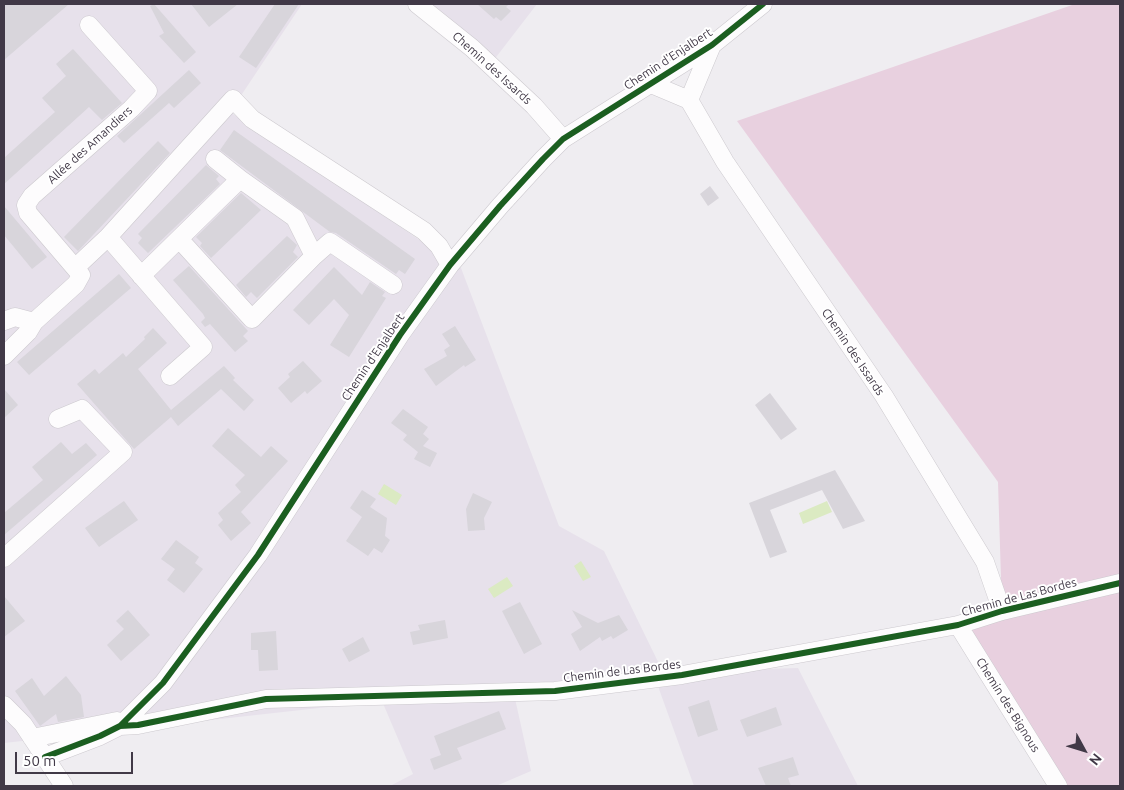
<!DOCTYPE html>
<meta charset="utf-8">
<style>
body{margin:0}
#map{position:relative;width:1124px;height:790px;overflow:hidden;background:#efedf1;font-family:Ubuntu,sans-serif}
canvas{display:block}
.frame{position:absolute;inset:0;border:5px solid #413947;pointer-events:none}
.north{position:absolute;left:1059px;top:725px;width:50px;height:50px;-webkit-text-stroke:4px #fff;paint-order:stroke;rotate:129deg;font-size:14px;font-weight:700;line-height:20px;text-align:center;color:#413947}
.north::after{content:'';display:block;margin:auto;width:18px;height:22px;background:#413947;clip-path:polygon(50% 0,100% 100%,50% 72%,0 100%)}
.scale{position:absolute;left:15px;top:752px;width:118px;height:22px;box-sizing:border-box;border:2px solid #413947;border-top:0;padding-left:6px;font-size:15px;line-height:18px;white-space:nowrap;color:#413947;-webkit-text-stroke:4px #fff;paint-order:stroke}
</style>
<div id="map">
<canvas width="1124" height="790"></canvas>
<div class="frame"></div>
<div class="north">N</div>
<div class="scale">50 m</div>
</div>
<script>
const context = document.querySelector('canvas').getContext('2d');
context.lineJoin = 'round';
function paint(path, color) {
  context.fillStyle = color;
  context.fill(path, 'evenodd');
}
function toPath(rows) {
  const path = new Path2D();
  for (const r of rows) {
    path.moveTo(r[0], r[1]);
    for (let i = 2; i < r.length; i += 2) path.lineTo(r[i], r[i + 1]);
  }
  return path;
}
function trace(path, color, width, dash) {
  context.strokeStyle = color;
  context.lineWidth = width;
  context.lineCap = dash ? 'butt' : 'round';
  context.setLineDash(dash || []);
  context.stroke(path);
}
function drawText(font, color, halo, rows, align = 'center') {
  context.font = font + ' Ubuntu,sans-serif';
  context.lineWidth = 4;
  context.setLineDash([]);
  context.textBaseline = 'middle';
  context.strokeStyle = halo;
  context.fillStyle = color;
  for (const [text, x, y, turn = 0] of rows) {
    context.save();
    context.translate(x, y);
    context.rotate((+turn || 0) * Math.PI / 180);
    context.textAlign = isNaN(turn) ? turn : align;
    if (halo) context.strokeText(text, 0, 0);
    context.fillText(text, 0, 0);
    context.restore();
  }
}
paint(toPath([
 [4,4,302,4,230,112,461,268,559,526,604,551,663,672,798,668,858,786,694,786,659,689,663,672,514,694,531,771,496,786,390,786,413,774,382,701,4,743],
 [409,4,537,4,490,65]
]), '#e7e1eb');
paint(toPath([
 [1075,4,1120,4,1120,786,1058,786,958,625,1002,611,998,482,737,121]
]), '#e8d0df');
paint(toPath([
 [384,484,402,495,396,505,378,494],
 [827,501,832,512,803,524,799,513],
 [581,561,591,577,583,581,574,566],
 [507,577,513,586,494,598,488,589]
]), '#dbeac2');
paint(toPath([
 [4,4,69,4,4,60],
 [154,4,196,52,184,63,159,36,164,33,150,6],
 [191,4,238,4,209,27],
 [275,4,299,4,256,68,239,57],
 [477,4,509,4,506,7,511,11,501,21,496,17,494,19],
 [73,49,122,103,102,120,89,107,4,184,4,158,55,112,42,98,66,76,56,64],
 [189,70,201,83,174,108,169,103,124,143,117,136],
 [234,130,415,259,405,274,399,270,396,274,336,233,330,232,220,150],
 [158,141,170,153,78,251,64,237],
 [206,165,219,176,216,179,220,184,148,253,138,243,142,238,138,234],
 [710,186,719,198,708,206,700,194],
 [241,193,261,210,211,258,200,246,202,243,196,237],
 [4,206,47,257,32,269,4,235],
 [287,236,297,245,293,252,298,257,257,298,251,292,246,297,236,285],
 [189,266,248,331,243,336,248,341,235,352,210,324,205,327,201,322,205,318,203,314,173,280],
 [334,267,362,295,370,282,385,292,382,296,386,298,349,357,330,345,349,315,334,299,309,325,293,310],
 [119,274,131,288,29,375,17,362],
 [455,326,476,360,465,367,464,365,436,386,424,369,447,356,444,350,450,346,442,334],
 [153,328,167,343,138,369,171,410,224,366,235,378,233,380,254,400,244,411,221,389,178,426,171,417,134,449,77,384,95,369,99,374,123,353,126,357,145,339,144,337],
 [303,361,322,381,307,394,305,391,291,403,278,388,290,377,288,374],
 [4,389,18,405,4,418],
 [770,393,797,429,781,440,755,405],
 [403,409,428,427,423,434,429,439,423,446,437,453,430,467,414,459,418,452,403,440,407,435,391,423],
 [228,428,261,457,271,446,288,461,241,512,251,523,231,541,218,525,223,520,218,513,241,492,235,485,245,475,212,446],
 [61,442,72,454,86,443,97,455,4,535,4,513,43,480,32,467],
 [835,470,865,521,843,529,822,490,770,510,787,552,770,558,749,503],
 [362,490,376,499,370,507,387,518,385,536,390,540,382,553,374,548,368,556,346,541,362,517,350,508],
 [473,493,492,502,484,518,485,530,468,531,466,509],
 [124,501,138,520,99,547,85,528],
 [176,540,199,557,195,563,203,569,184,593,167,580,175,569,161,559],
 [4,596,25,621,4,637],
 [520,602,542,644,524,654,502,611],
 [128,610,150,635,121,661,107,645,124,629,116,621],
 [572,610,598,623,619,615,628,630,613,639,611,636,602,641,600,637,580,651,571,634,582,627],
 [445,620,448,638,413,645,410,632,420,630,418,625],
 [276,631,278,670,259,671,258,650,251,650,251,633],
 [363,637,370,651,349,662,342,649],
 [66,676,81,695,84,717,58,722,56,714,40,726,15,691,32,678,44,696],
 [709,700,718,730,698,737,688,707],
 [776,707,782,725,747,737,740,720],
 [499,711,506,729,457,748,462,759,434,770,430,759,441,755,434,736],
 [793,757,799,775,788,778,791,786,766,786,758,768]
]), '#d8d5db');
const street = toPath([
 [417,4,472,48,534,106,563,139],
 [651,84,689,100,725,162,884,396,985,562,1002,611],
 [689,100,712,45],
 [215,159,240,179],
 [108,237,203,347,170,376],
 [314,256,330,242,393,285],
 [76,267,108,237,233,99,252,119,424,231,439,246,450,265],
 [141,276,240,179,295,218,314,256,252,319,180,240],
 [4,321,15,317,34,322],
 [4,356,28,332,34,322,76,284,81,275,28,213,26,205,32,196,131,109,148,91,89,25],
 [4,558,123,452,82,409,58,419],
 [958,625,1058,786],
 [4,705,23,724,64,786],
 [120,726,138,725,266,699,555,691,682,675,958,625,1002,611,1120,583],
 [32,738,117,721],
 [45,757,100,736,120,726,163,683,258,555,400,335,450,265,500,206,543,159,563,139,712,45,763,4]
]);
trace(street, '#ccc9ce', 19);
trace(street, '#fdfcfd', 18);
trace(toPath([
 [120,726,138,725,266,699,555,691,682,675,958,625,1002,611,1120,583],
 [45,757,100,736,120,726,163,683,258,555,400,335,450,265,500,206,543,159,563,139,712,45,763,4]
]), '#1b5e20', 6);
drawText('12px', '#413947', '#fff', [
 ["Chemin d'Enjalbert",668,59,-33],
 ["Chemin des Issards",492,68,42],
 ["Allée des Amandiers",90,145,-42],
 ["Chemin des Issards",853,352,56],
 ["Chemin d'Enjalbert",373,357,-56],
 ["Chemin de Las Bordes",1019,597,-15],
 ["Chemin de Las Bordes",622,671,-7],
 ["Chemin des Bignous",1008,705,58]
]);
</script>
